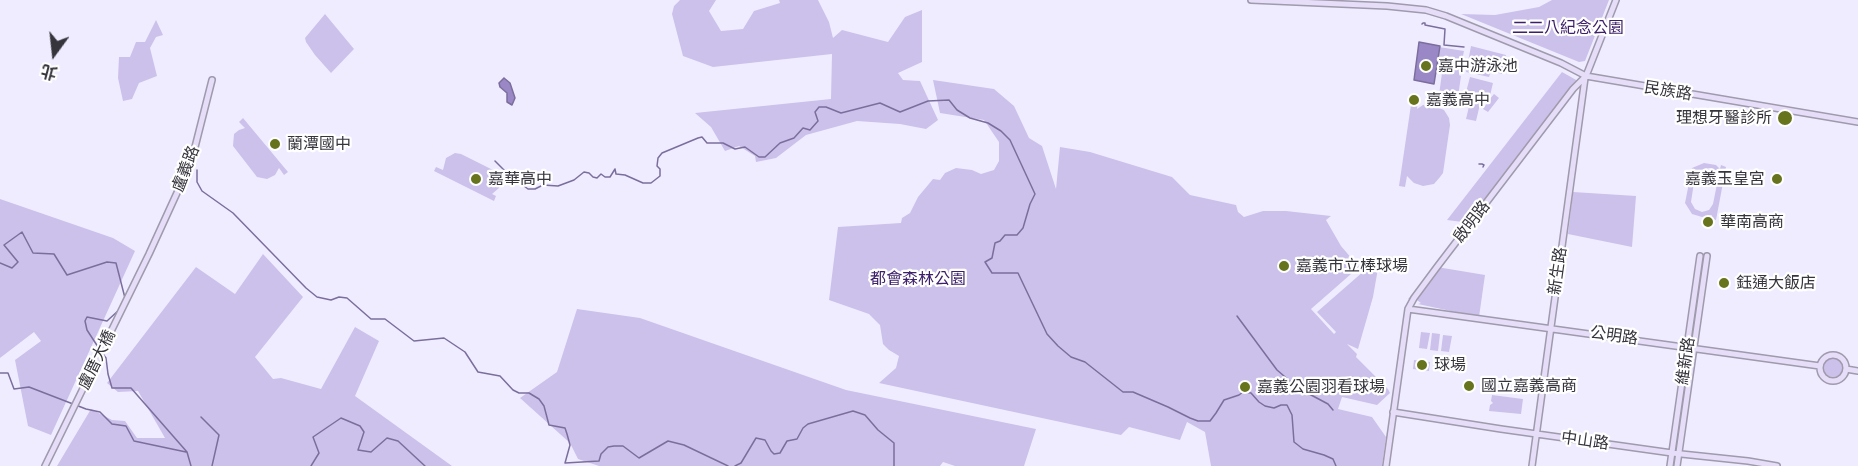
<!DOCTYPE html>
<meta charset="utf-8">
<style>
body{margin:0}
#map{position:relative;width:1858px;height:466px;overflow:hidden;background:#f0ecff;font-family:"Work Sans","Noto Sans TC",sans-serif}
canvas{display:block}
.north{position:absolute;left:24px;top:24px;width:60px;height:60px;-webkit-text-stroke:4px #fff;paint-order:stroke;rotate:195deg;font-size:16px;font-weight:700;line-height:24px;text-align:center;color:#36353c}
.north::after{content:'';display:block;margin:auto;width:21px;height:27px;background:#36353c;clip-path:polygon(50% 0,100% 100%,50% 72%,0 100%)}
</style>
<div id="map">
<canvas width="1858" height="466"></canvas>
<div class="north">北</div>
</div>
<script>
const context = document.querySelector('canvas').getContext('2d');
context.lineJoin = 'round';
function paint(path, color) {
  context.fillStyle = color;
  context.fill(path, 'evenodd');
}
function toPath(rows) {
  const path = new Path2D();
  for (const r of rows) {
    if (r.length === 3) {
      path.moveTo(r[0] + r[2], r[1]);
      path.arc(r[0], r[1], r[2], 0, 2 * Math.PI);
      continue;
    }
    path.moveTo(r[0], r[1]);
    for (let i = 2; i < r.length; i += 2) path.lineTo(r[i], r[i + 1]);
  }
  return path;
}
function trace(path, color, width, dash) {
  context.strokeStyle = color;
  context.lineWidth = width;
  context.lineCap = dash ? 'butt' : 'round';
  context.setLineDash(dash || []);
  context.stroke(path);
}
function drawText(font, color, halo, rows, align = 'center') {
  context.font = font + ' "Work Sans","Noto Sans TC",sans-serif';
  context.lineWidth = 4.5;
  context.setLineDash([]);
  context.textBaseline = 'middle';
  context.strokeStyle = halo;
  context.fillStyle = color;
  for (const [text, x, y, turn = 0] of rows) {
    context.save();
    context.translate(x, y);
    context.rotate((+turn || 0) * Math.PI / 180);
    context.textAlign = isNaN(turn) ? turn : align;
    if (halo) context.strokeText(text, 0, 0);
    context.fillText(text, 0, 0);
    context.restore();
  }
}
paint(toPath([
 [680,0,716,0,709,11,721,31,743,29,754,11,780,3,779,0,818,0,829,22,833,38,842,30,888,42,905,17,922,10,922,62,898,73,903,80,920,81,938,120,926,129,900,124,857,121,806,135,776,158,756,162,755,156,739,146,725,151,711,127,695,113,831,99,832,54,713,67,683,56,672,14,674,6],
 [1552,0,1609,0,1585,61,1579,62,1461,14,1495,15,1539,7],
 [325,14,354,49,331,73,315,55,306,42,305,38],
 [156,20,163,35,156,37,150,48,157,76,139,83,132,99,123,101,118,78,119,57,130,57,136,42,145,42],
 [1471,46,1506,55,1502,74,1491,71,1489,77,1466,72],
 [1439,47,1464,51,1459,75,1461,76,1458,97,1455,98,1439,95,1442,73,1436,72],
 [1562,72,1578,81,1470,223,1447,220],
 [1470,77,1493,83,1489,100,1494,94,1499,98,1488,112,1483,109,1488,102,1481,100,1476,121,1466,119,1471,98,1465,96],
 [933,80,994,89,1014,106,1029,138,1042,146,1056,189,1060,147,1090,152,1172,177,1190,195,1236,205,1238,212,1244,217,1263,211,1286,211,1331,216,1326,220,1341,246,1359,267,1311,309,1334,334,1336,332,1317,312,1380,257,1373,297,1358,349,1347,344,1357,354,1356,357,1388,389,1390,393,1377,405,1342,397,1338,409,1372,417,1386,437,1382,466,1211,466,1205,432,1187,422,1180,440,1129,427,1121,435,879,383,896,368,899,356,889,350,883,344,880,325,869,314,829,300,838,227,901,223,902,218,910,213,918,197,933,179,940,180,945,173,956,168,972,170,981,174,994,170,999,161,999,142,984,120,940,113],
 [1412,98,1418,99,1417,109,1423,105,1429,104,1444,110,1449,118,1450,125,1443,173,1440,177,1434,184,1423,186,1414,183,1407,176,1405,187,1399,186],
 [243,118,288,172,284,175,279,168,275,175,267,179,257,177,233,146,234,134,239,130,245,128,239,122],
 [455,153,461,154,495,171,499,176,500,179,499,188,492,194,496,196,494,201,434,171,436,167,443,170,446,158],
 [1704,163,1716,165,1720,169,1721,165,1726,167,1716,220,1711,219,1712,215,1702,217,1692,214,1685,203,1692,168],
 [1710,168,1716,172,1718,179,1713,204,1709,210,1702,212,1695,209,1691,202,1695,176,1699,170],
 [1573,192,1636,196,1632,247,1568,234],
 [0,199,113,238,135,251,51,435,28,426,15,360,41,341,34,332,0,358],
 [263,254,303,297,255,357,273,379,281,378,321,389,355,327,379,341,355,396,452,466,57,466,91,409,112,420,125,421,137,438,165,438,138,391,118,392,107,383,196,267,235,294],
 [1437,267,1485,275,1479,317,1418,304,1421,303,1414,298,1413,301,1408,299],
 [577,309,640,318,846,390,1036,429,1024,466,955,466,943,462,940,466,599,466,578,459,570,443,520,398,557,372],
 [1421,332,1430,333,1427,349,1419,348],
 [1432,333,1440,334,1438,351,1430,350],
 [1443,335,1452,336,1449,352,1441,351],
 [1833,367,10],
 [1414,360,1430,362,1429,371,1413,369],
 [1492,395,1523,399,1521,414,1489,411,1490,405,1493,403,1491,401]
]), '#ccc1eb');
const water = toPath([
 [1419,42,1440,46,1434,84,1414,80,1419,42],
 [504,78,510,83,515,98,512,105,507,102,507,93,500,87,499,83,504,78]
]);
paint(water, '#9987c6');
trace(water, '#7b6e9d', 1.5);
trace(toPath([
 [1422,24,1423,23,1425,23,1425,25,1445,29,1444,45,1464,47],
 [495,161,514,180,519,180,523,178,525,182,524,186,528,189,535,189,543,185,558,186,574,180,584,172,589,173,593,177,597,178,601,174,605,177,610,177,615,169,616,174,625,175,643,183,651,183,660,176,660,169,657,166,658,158,662,153,698,138,702,137,707,143,723,143,735,149,745,147,759,157,765,157,780,143,794,138,803,128,810,130,818,121,815,112,819,107,826,107,841,113,880,103,900,112,928,101,949,100,957,110,970,118,988,123,1001,131,1010,140,1035,194,1030,204,1023,228,1017,235,1005,235,1000,241,995,243,992,258,985,262,992,273,1018,273,1047,334,1058,346,1071,357,1085,362,1123,392,1133,392,1168,407,1190,418,1198,421,1210,421,1216,413,1224,400,1239,395,1243,392,1251,393,1259,402,1265,406,1274,408,1281,405,1287,405,1292,415,1294,442,1303,449,1324,455,1333,459,1336,466],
 [1479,164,1482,164,1484,165,1483,167],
 [197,170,197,182,202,191,233,213,306,288,317,297,331,300,339,297,347,298,371,319,385,319,414,341,444,338,465,352,478,372,500,376,513,390,519,393,529,393,539,399,544,406,549,425,565,428,567,434,570,445,565,463,599,461,601,454,608,447,614,446,623,446,639,458,668,441,684,445,728,466],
 [0,263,12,268,18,262,4,245,22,232,33,253,54,254,67,275,107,262,116,263,125,298],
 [1237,316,1277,370,1298,388,1328,404,1333,410],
 [100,350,87,330,85,321,87,317,107,321,119,310],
 [103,354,106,358,108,374,112,388,131,388,187,452,191,466],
 [0,373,8,373,14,389,29,387,86,409,100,412,112,424,126,426,134,441,186,452],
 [201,417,219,435,212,466],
 [311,466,319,453,313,437,341,418,360,426,364,432,358,450,371,452,387,438,398,441,425,466],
 [735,466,741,463,756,438,765,440,771,451,774,454,780,453,787,441,797,439,803,428,808,424,853,411,865,415,878,430,894,443,894,466]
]), '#7b6e9d', 1.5);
const secondary = toPath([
 [1251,0,1387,6,1426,10,1446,16,1561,63,1586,76,1858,122],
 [1408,309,1820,366],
 [1833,368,13],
 [1846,369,1858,371],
 [1393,412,1501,429,1672,453,1748,461,1777,466],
 [45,466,149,254,187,171,194,151,212,80],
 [1386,466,1408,309,1414,298,1437,267,1573,89,1586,76,1616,0],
 [1532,466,1585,78],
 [1670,466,1700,256],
 [1677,466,1707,256]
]);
trace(secondary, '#9f9aac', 8);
trace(secondary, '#e6ddf8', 5);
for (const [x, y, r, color] of [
 [1426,66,6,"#68731e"],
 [1414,100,6,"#68731e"],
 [1785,118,8,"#68731e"],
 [275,144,6,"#68731e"],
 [476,179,6,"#68731e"],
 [1777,179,6,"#68731e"],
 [1708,222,6,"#68731e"],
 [1284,266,6,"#68731e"],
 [1724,283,6,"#68731e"],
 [1422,365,6,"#68731e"],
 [1469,386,6,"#68731e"],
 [1245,387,6,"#68731e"]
]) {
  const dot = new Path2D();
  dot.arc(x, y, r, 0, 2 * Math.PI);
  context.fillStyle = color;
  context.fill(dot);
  trace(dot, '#fff', 2);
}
drawText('16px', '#3d206a', '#fff', [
 ["二二八紀念公園",1568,28],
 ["都會森林公園",918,279]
]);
drawText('16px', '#36353c', '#fff', [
 ["嘉中游泳池",1438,66],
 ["嘉義高中",1426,100],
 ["理想牙醫診所",1772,118,"right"],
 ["蘭潭國中",287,144],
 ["嘉華高中",488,179],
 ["嘉義玉皇宮",1765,179,"right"],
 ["華南高商",1720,222],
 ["嘉義市立棒球場",1296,266],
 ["鈺通大飯店",1736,283],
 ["球場",1434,365],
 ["國立嘉義高商",1481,386],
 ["嘉義公園羽看球場",1257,387]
], 'left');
drawText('16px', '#36353c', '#fff', [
 ["民族路",1668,91,9],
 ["盧義路",186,169,-69],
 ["啟明路",1472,222,-52],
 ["新生路",1558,271,-82],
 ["公明路",1614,336,8],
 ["盧厝大橋",97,360,-64],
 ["維新路",1686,361,-82],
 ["中山路",1585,441,8]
]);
</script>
